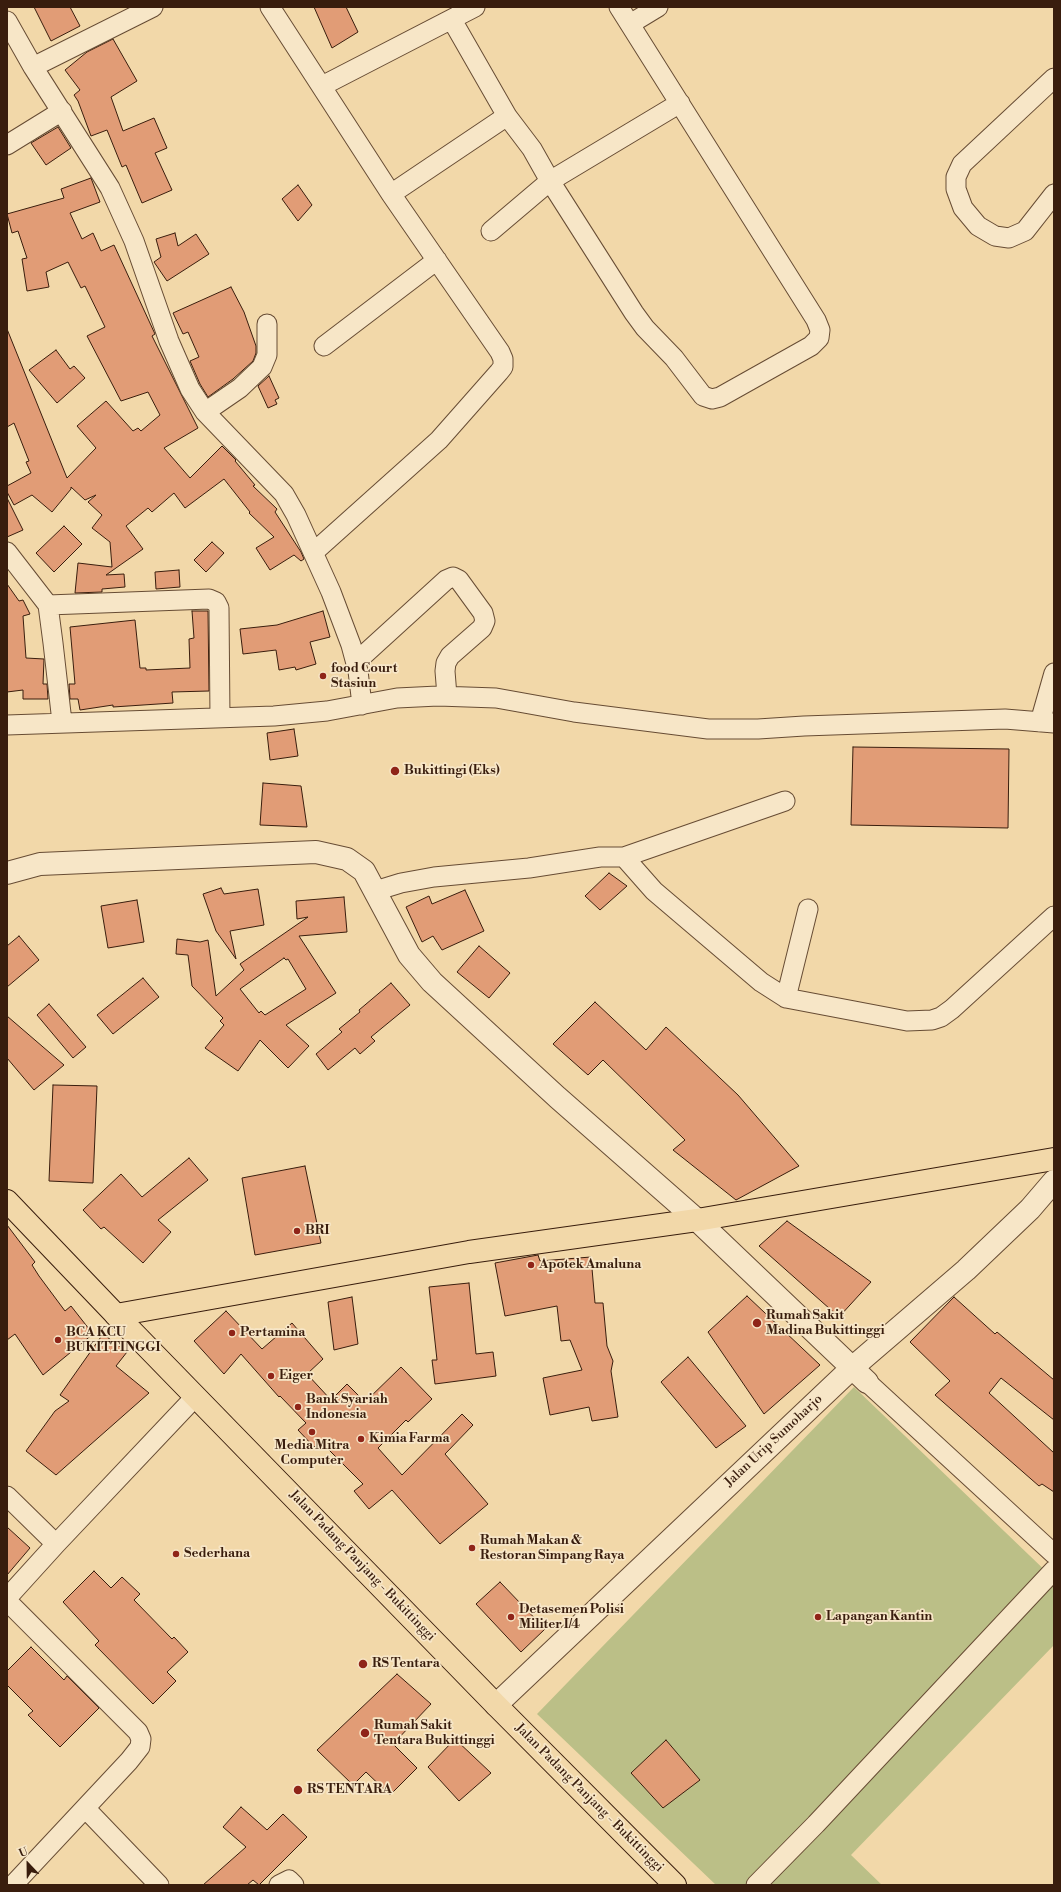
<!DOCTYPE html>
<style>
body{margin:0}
#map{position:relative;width:1061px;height:1892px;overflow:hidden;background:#f2d8a9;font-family:"Libre Bodoni",serif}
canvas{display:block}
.frame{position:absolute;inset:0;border:8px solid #391d0d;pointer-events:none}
.north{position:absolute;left:8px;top:1844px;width:40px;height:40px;-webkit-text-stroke:3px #f7e6c7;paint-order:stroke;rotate:338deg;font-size:11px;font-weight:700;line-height:16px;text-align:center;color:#391d0d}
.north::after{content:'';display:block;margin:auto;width:14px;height:18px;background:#391d0d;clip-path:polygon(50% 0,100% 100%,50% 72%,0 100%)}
</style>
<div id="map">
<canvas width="1061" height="1892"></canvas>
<div class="frame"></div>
<div class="north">U</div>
</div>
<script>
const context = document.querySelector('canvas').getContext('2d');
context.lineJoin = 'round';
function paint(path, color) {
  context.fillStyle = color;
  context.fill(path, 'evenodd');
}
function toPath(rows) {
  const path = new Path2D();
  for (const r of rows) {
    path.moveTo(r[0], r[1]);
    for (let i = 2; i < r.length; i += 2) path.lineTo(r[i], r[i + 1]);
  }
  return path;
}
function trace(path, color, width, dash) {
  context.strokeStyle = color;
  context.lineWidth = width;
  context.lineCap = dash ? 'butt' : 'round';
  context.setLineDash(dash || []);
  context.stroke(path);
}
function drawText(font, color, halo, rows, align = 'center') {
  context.font = font + ' "Libre Bodoni",serif';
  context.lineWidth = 3.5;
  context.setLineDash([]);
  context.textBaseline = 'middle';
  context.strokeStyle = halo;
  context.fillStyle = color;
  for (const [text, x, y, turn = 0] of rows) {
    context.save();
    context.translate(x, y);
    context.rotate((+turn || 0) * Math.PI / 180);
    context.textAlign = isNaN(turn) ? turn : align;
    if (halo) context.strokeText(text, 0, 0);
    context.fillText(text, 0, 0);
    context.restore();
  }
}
paint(toPath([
 [854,1387,1054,1579,1054,1645,851,1855,882,1885,716,1885,537,1714]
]), '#bbbf87');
const building = toPath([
 [34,7,70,7,80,26,51,41,34,7],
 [314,7,346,7,358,32,332,48,314,7],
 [113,39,137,81,111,97,123,131,154,118,167,148,155,153,172,190,142,203,126,165,122,167,107,130,91,136,78,101,74,95,80,90,65,70,87,52,113,39],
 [58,127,71,148,46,165,31,143,58,127],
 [91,178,100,202,70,213,82,239,93,233,101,251,114,245,155,334,152,336,198,428,164,448,190,478,222,446,236,460,235,461,255,485,253,486,277,509,275,512,301,552,304,559,301,561,294,555,270,570,256,548,274,537,249,513,250,512,224,479,185,508,174,493,152,512,148,508,126,526,143,549,106,575,124,574,125,587,102,589,102,592,75,593,78,563,112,567,110,542,92,528,102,515,88,502,96,495,85,500,71,487,71,489,52,512,32,495,14,505,7,492,7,486,31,473,26,462,29,461,14,423,7,427,7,329,67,478,96,448,77,426,106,401,133,431,138,428,141,431,160,415,148,392,121,401,87,336,105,327,85,286,81,288,68,262,46,272,49,287,27,291,22,259,27,258,18,231,12,233,7,214,64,198,61,189,91,178],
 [298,185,312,205,298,221,282,199,298,185],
 [175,233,178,246,196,234,209,254,167,281,154,262,161,257,156,239,175,233],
 [231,287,244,312,256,346,256,353,253,361,233,379,208,397,200,384,190,361,199,357,188,332,183,334,173,313,231,287],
 [56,350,70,369,74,366,85,378,57,403,29,370,56,350],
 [269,376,279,398,275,400,277,404,268,408,258,386,269,376],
 [7,498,23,530,7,537,7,498],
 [64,526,82,544,54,572,36,553,64,526],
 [212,542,224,553,206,572,194,560,212,542],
 [179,570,180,587,156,589,155,572,179,570],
 [7,584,19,601,23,600,30,614,23,616,26,658,44,659,43,684,47,684,48,699,23,699,23,690,7,692,7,584],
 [192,611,208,611,209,691,172,692,173,703,113,707,113,705,80,710,78,699,70,699,69,684,75,684,70,627,135,620,140,668,146,668,146,670,190,668,189,639,194,638,192,611],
 [323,611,330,637,310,642,316,664,296,670,295,667,279,670,276,650,243,654,240,629,277,625,323,611],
 [294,729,298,756,270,760,267,733,294,729],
 [853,747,1009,749,1008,828,851,825,853,747],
 [263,783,301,786,307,827,260,825,263,783],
 [609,873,627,886,600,910,585,896,609,873],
 [221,888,224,894,258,889,264,925,230,931,236,959,216,931,203,894,221,888],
 [465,890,484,931,442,950,433,936,422,942,406,907,429,896,432,904,465,890],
 [344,897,347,932,299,936,336,993,286,1025,309,1046,288,1068,260,1040,238,1071,205,1048,224,1025,220,1021,223,1018,192,986,188,955,176,954,177,939,200,942,208,940,216,996,244,970,240,964,308,917,297,919,296,901,344,897],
 [284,958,286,960,288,959,306,989,265,1015,261,1011,259,1013,240,989,284,958],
 [137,900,144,942,108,948,101,906,137,900],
 [19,936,39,960,7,987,7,946,19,936],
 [479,946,510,973,489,998,457,972,479,946],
 [143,978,159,997,113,1034,97,1015,143,978],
 [391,983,410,1005,371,1037,375,1041,360,1054,355,1048,328,1070,316,1054,342,1032,339,1029,360,1012,359,1010,391,983],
 [595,1002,646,1050,666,1027,738,1095,799,1166,736,1200,673,1150,685,1140,603,1060,588,1075,553,1044,595,1002],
 [49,1004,86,1047,73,1058,37,1015,49,1004],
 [7,1016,64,1065,34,1090,7,1058,7,1016],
 [53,1085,97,1086,93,1183,49,1181,53,1085],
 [189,1158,208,1180,158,1220,171,1232,143,1263,104,1227,101,1229,83,1210,121,1174,142,1197,189,1158],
 [305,1166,321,1243,255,1255,242,1178,305,1166],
 [787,1221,871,1282,839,1317,759,1246,787,1221],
 [7,1225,35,1262,32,1265,39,1276,65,1311,71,1306,93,1334,43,1375,15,1334,7,1340,7,1225],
 [538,1255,540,1261,591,1257,595,1303,603,1303,607,1346,613,1361,611,1371,618,1417,592,1421,589,1407,550,1415,543,1378,582,1370,570,1340,561,1341,557,1306,505,1316,495,1263,538,1255],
 [469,1283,476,1354,493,1352,496,1376,435,1384,432,1360,437,1360,429,1287,469,1283],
 [747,1296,820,1365,764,1414,708,1332,747,1296],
 [352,1297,358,1344,334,1350,328,1302,352,1297],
 [954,1297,995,1334,997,1332,1054,1380,1054,1420,1001,1378,989,1393,1054,1453,1054,1492,1042,1484,1039,1486,935,1395,950,1381,910,1342,954,1297],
 [226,1311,262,1349,292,1323,323,1359,307,1374,331,1400,347,1384,365,1402,401,1367,432,1399,408,1422,406,1420,378,1448,402,1475,462,1414,473,1425,445,1454,488,1504,440,1544,392,1490,369,1509,354,1491,363,1484,320,1441,314,1447,298,1430,306,1423,280,1396,279,1397,241,1354,224,1374,194,1341,226,1311],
 [103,1334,127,1352,116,1366,149,1393,56,1475,26,1451,55,1411,69,1401,60,1395,103,1334],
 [688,1357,746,1426,716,1448,661,1382,688,1357],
 [7,1527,30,1548,7,1575,7,1527],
 [94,1571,111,1588,122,1577,140,1594,134,1600,172,1639,174,1637,188,1652,167,1672,176,1681,153,1704,95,1645,99,1641,63,1602,94,1571],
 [500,1582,545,1629,521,1652,476,1604,500,1582],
 [31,1647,64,1680,67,1676,99,1708,60,1747,28,1715,33,1711,7,1685,7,1671,31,1647],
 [397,1674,431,1704,393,1744,417,1768,390,1795,366,1772,353,1785,317,1750,397,1674],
 [455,1739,491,1773,459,1801,428,1767,455,1739],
 [666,1740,700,1780,663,1808,631,1773,666,1740],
 [241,1807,267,1830,283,1814,307,1837,259,1885,253,1880,247,1885,203,1885,246,1847,223,1827,241,1807]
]);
paint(building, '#e19c76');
trace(building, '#391d0d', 1);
const minor = toPath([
 [270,7,391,194,500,352,503,359,503,367,499,372,439,440,314,552],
 [452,20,507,116,532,149,550,181,634,313,645,328,674,358,703,396,712,399,720,397,811,346,819,338,820,330,816,320,619,7],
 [7,21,33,67,110,188,134,241,169,341,190,389,205,412,284,494,296,515,331,592,351,645,358,671,362,705],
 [630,24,658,7],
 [33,67,153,7],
 [1054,78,962,164,956,177,956,189,963,208,978,226,995,236,1009,238,1025,231,1054,194],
 [322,86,475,7],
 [7,145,62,111],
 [391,194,507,116],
 [491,231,550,181,680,103],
 [324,346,437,260],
 [205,412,240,388,262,367,267,355,267,324],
 [7,552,48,605,53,643,62,722],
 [48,605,209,599,216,602,219,608,220,718],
 [356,662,446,580,453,577,459,580,483,613,485,621,482,628,450,656,446,663,445,671,447,696],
 [1040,722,1054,673],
 [7,725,274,716,327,711,397,698,438,696,496,698,574,712,708,729,758,729,804,726,1005,719,1054,723],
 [624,857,785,801],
 [375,891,401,883,434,877,529,868,600,857,624,857,654,891,761,982,786,998,907,1021,932,1020,941,1017,952,1009,1054,916],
 [786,998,808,909],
 [867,1382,1054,1554],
 [7,1496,56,1544],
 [7,1598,56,1544,196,1396],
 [7,1601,138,1732,141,1739,140,1747,129,1761,13,1885],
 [86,1809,159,1885],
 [279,1885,289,1880,294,1885],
 [756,1885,816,1824,1054,1570]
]);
const tertiary = toPath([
 [7,873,40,864,316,852,347,859,364,871,409,955,432,982,557,1097,697,1220,867,1382],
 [496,1705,852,1368,966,1270,1030,1209,1054,1181]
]);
const primary = toPath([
 [7,1201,116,1315]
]);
const trunk = toPath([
 [116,1315,469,1252,697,1220,1054,1159],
 [116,1315,496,1705,675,1885]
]);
trace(minor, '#674c34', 21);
trace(tertiary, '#674c34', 24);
trace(primary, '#391d0d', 24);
trace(trunk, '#391d0d', 24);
trace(minor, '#f7e6c7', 19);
trace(tertiary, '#f7e6c7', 22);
trace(primary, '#f2d8a9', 22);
trace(trunk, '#f2d8a9', 22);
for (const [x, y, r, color] of [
 [323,676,4,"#8f2418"],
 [395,771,5,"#8f2418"],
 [297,1231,4,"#8f2418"],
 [531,1265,4,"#8f2418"],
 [757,1323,5,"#8f2418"],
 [232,1333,4,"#8f2418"],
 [58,1340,4,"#8f2418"],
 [271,1376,4,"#8f2418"],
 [298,1407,4,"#8f2418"],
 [312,1432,4,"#8f2418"],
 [361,1439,4,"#8f2418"],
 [472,1548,4,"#8f2418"],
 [176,1554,4,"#8f2418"],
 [511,1617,4,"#8f2418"],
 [818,1617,4,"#8f2418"],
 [363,1664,5,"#8f2418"],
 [365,1733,5,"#8f2418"],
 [298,1790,5,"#8f2418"]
]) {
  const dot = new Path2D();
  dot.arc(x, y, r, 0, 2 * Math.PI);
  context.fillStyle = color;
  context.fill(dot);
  trace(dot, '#f7e6c7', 1.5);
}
drawText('bold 13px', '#391d0d', '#f7e6c7', [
 ["food Court",331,669],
 ["Stasiun",331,684],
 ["Bukittingi (Eks)",404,771],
 ["BRI",305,1231],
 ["Apotek Amaluna",539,1265],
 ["Rumah Sakit",766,1316],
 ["Madina Bukittinggi",766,1331],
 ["BCA KCU",66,1333],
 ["BUKITTINGGI",66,1348],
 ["Pertamina",240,1333],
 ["Eiger",279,1376],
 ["Bank Syariah",306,1400],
 ["Indonesia",306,1415],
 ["Kimia Farma",369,1439],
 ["Media Mitra",312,1446,"center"],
 ["Computer",312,1461,"center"],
 ["Rumah Makan &",480,1541],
 ["Restoran Simpang Raya",480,1556],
 ["Sederhana",184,1554],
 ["Detasemen Polisi",519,1610],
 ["Militer I/4",519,1625],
 ["Lapangan Kantin",826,1617],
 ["RS Tentara",372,1664],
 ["Rumah Sakit",374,1726],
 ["Tentara Bukittinggi",374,1741],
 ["RS TENTARA",307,1790]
], 'left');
drawText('13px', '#391d0d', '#f7e6c7', [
 ["Jalan Urip Sumoharjo",774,1441,-43],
 ["Jalan Padang Panjang - Bukittinggi",362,1566,46],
 ["Jalan Padang Panjang - Bukittinggi",589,1798,45]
]);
</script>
